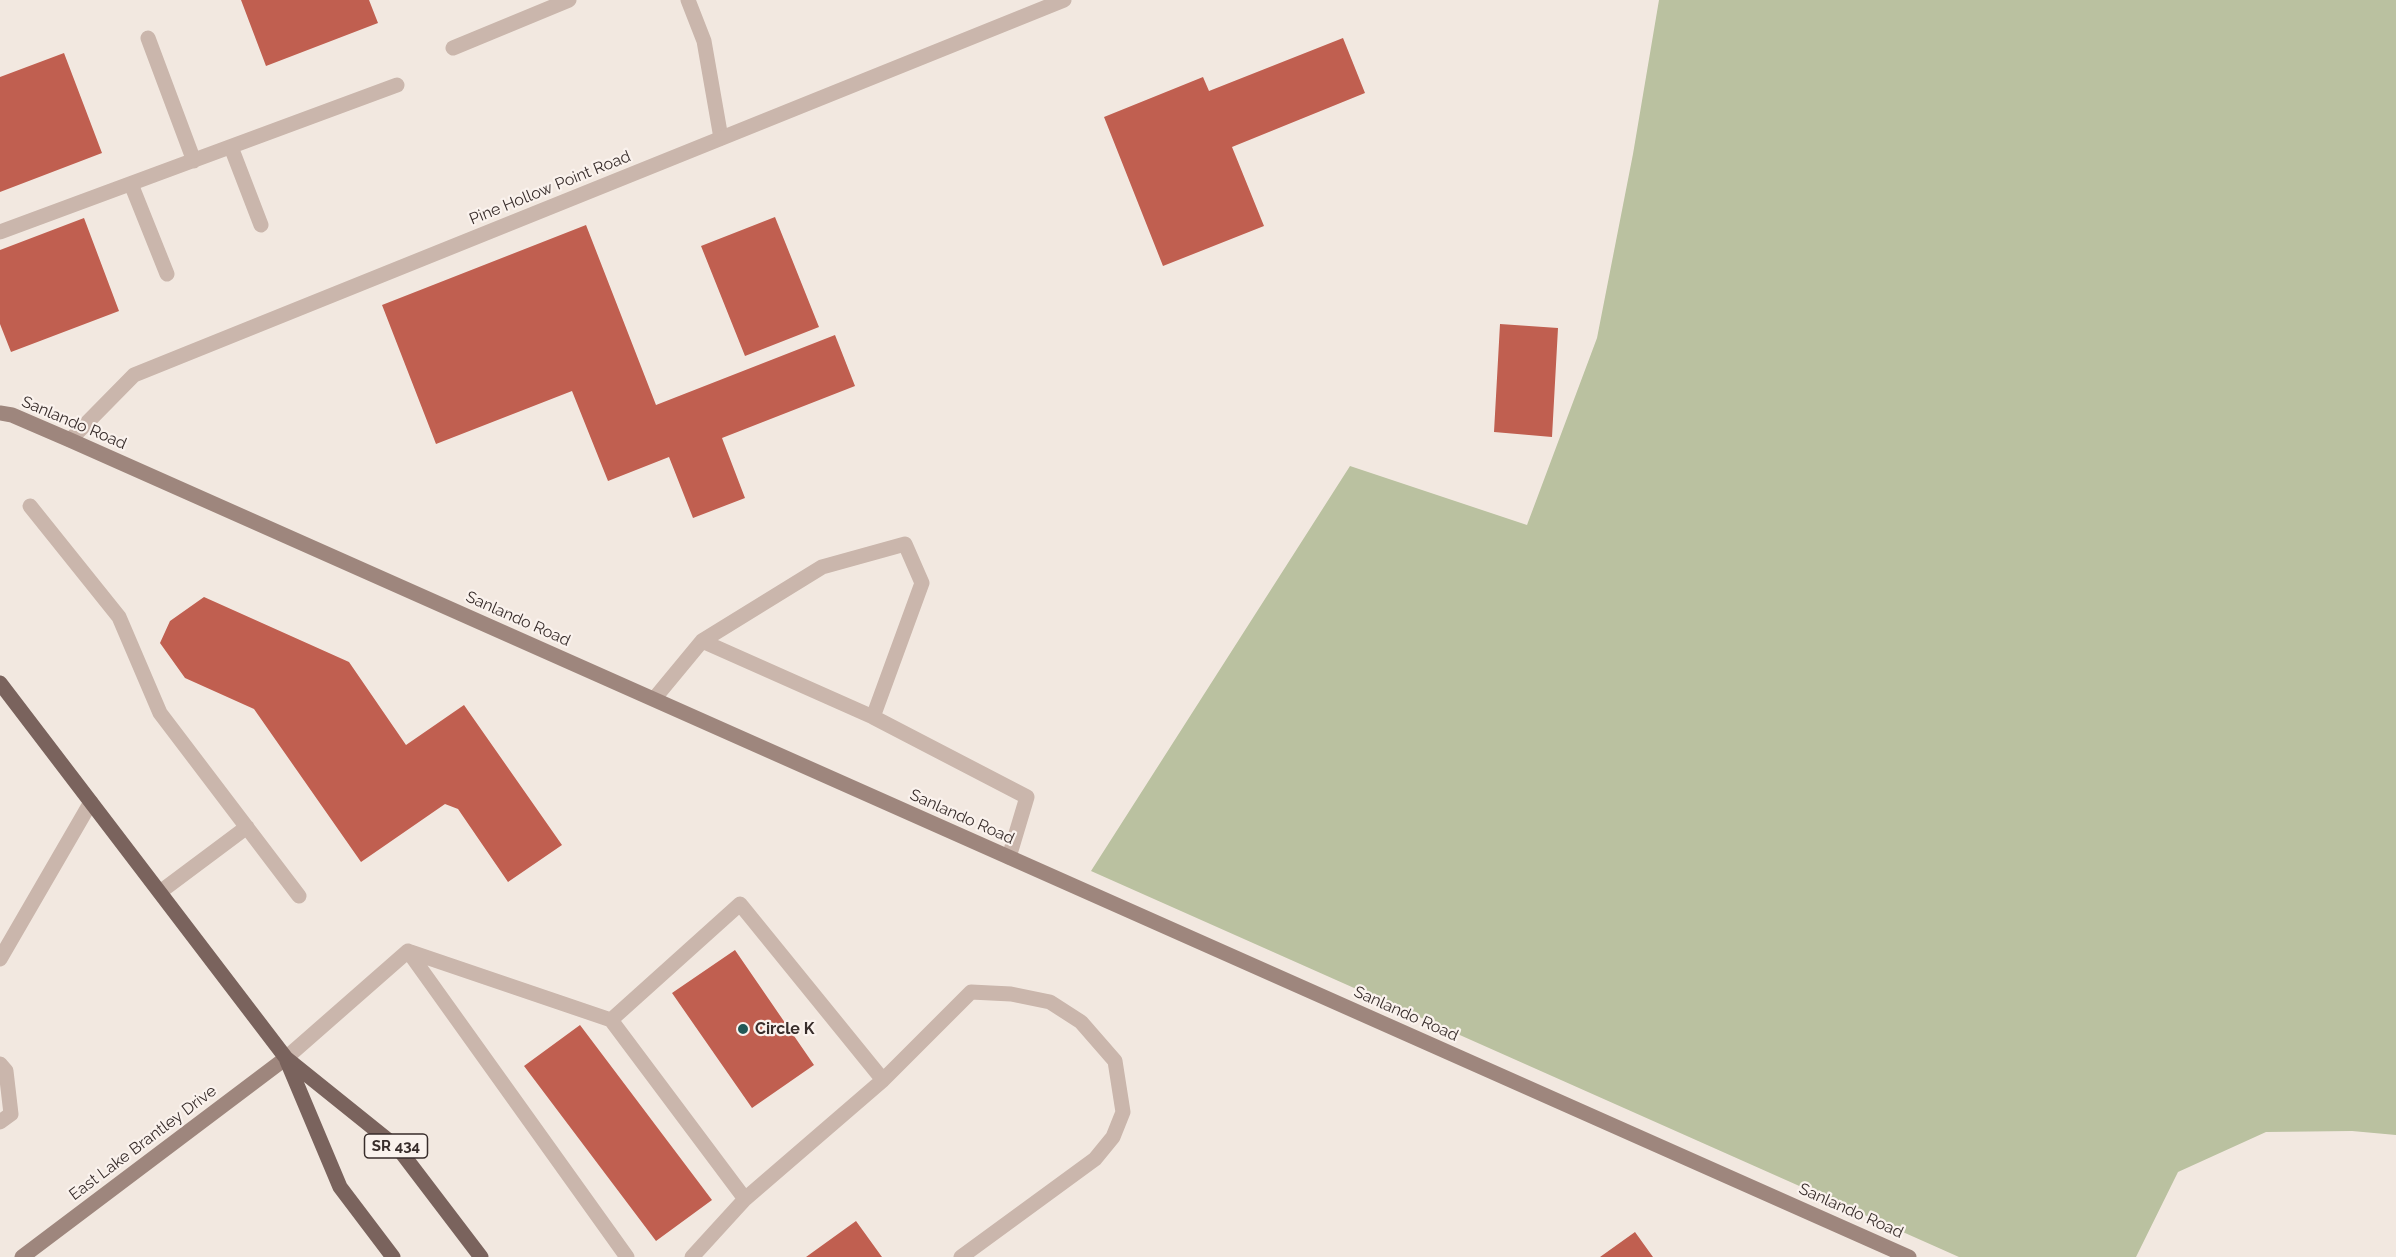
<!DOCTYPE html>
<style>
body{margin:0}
canvas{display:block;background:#f2e8e0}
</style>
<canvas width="2396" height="1257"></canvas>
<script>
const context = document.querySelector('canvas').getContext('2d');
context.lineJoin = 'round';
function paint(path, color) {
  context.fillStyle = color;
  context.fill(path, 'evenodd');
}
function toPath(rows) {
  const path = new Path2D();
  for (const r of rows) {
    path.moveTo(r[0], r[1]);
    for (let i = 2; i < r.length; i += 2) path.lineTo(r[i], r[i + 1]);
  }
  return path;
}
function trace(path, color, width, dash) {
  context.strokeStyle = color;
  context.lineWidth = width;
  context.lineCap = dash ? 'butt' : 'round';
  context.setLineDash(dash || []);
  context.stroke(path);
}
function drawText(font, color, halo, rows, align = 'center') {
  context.font = font + ' Raleway,sans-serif';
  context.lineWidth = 4.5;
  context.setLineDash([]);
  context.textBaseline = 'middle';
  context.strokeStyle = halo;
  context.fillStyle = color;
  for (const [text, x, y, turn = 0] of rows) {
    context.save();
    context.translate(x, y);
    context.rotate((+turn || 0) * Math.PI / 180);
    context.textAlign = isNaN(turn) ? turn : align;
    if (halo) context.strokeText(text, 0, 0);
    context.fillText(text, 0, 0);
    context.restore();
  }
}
paint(toPath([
 [1659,0,2396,0,2396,1135,2352,1131,2266,1132,2178,1172,2136,1257,1959,1257,1091,871,1350,466,1527,525,1597,338,1633,154]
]), '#bac1a0');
paint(toPath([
 [241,0,369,0,378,23,266,66],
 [1343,38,1365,93,1232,147,1264,226,1163,266,1104,117,1203,77,1209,91],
 [64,53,102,153,0,192,0,77],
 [775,217,819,327,745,356,701,246],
 [84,218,119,311,11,352,0,324,0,250],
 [586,225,656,405,835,335,855,386,722,438,745,498,693,518,669,457,608,481,572,391,436,444,382,305],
 [1500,324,1558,328,1552,437,1494,432],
 [204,597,349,662,406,745,464,705,562,845,508,882,458,809,445,804,361,862,254,709,185,678,160,643,170,621],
 [735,950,814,1065,752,1108,672,993],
 [580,1025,712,1200,656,1241,524,1066],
 [856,1221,882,1257,806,1257],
 [1635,1232,1653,1257,1600,1257]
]), '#c05f50');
trace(toPath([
 [688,0,704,41,721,138],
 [148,38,194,161],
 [453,48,569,0],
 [231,147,261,225],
 [131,184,167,274],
 [0,232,397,85],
 [30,506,119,617,160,713,299,896],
 [702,641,873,717],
 [654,699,702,641,822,567,905,544,922,583,873,717,1027,797,1009,857],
 [160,892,247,827],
 [408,951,611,1020,745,1199,692,1257],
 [408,951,627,1257],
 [0,959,91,802],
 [611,1020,740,904,883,1080,971,992,1011,994,1050,1002,1081,1022,1115,1061,1123,1112,1113,1137,1095,1159,961,1257],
 [286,1058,408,951],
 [0,1064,6,1071,11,1114,0,1122],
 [745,1199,883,1080]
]), '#cab6ac', 15);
trace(toPath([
 [70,440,134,375,1064,0]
]), '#cab6ac', 15);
trace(toPath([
 [0,413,12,415,70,440,1909,1257],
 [22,1257,286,1058]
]), '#9e867d', 15);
trace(toPath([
 [0,683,286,1058,398,1148,481,1257],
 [287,1061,340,1187,393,1257]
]), '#7a635d', 15);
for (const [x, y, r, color] of [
 [743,1029,6,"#225856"]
]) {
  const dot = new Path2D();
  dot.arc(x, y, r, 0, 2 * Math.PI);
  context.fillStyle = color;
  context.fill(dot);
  trace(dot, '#faf2ed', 2);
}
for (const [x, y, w] of [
 [396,1146,63]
]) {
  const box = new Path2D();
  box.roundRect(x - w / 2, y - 12, w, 24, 4.5);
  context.fillStyle = '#faf2ed';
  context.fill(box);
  trace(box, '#382d2b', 1.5);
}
drawText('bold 15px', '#382d2b', null, [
 ["SR 434",396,1146]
]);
drawText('16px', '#382d2b', '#faf2ed', [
 ["Pine Hollow Point Road",550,188,-22],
 ["Sanlando Road",74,423,23],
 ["Sanlando Road",518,619,24],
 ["Sanlando Road",962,817,24],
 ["Sanlando Road",1406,1014,24],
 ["East Lake Brantley Drive",143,1143,-37],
 ["Sanlando Road",1851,1211,24]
]);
drawText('bold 16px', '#382d2b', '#faf2ed', [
 ["Circle K",755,1029]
], 'left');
</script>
